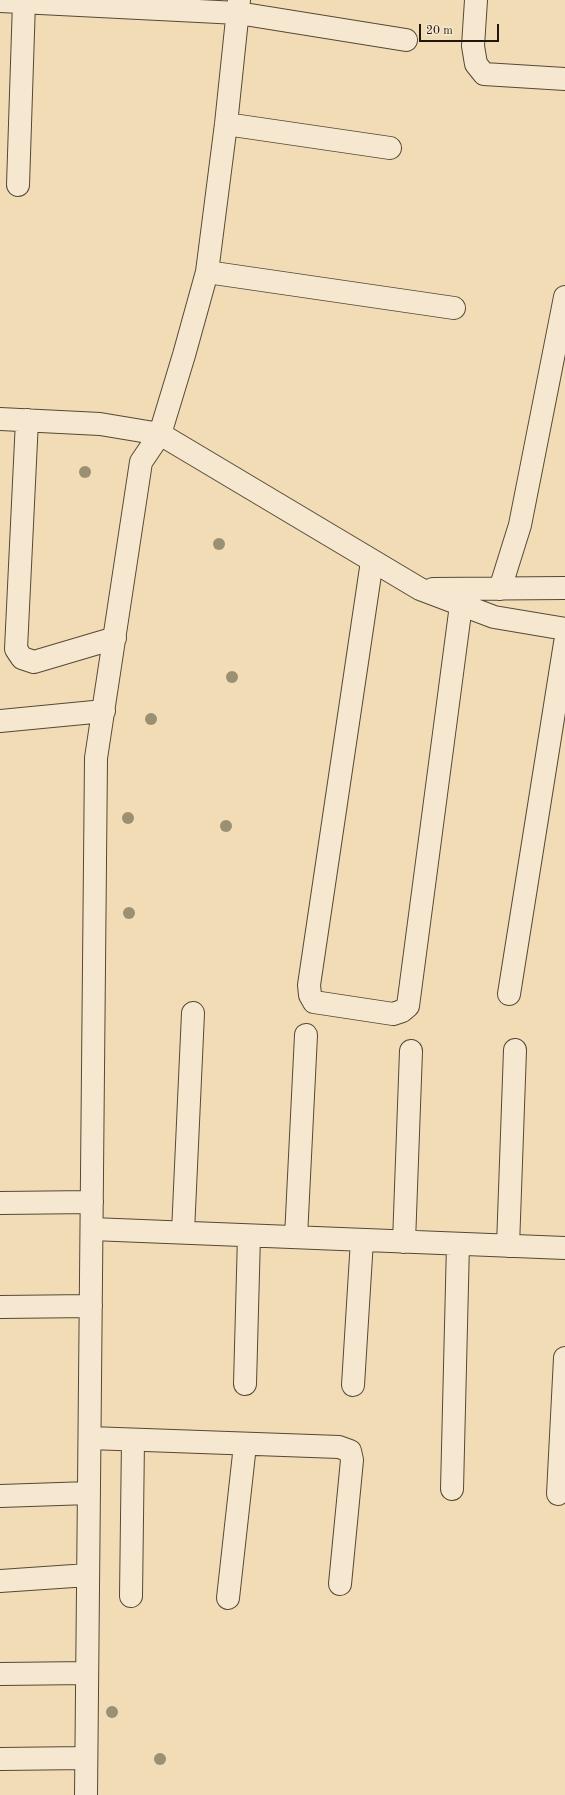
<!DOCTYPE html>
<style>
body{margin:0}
#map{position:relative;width:565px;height:1795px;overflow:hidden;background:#f1dcb6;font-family:"Old Standard TT",serif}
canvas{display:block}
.scale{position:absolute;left:419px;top:24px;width:80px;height:18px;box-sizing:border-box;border:2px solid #21160c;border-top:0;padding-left:5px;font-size:12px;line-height:14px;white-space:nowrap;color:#21160c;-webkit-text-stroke:3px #f6e8d0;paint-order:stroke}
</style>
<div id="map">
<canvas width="565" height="1795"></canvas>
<div class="scale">20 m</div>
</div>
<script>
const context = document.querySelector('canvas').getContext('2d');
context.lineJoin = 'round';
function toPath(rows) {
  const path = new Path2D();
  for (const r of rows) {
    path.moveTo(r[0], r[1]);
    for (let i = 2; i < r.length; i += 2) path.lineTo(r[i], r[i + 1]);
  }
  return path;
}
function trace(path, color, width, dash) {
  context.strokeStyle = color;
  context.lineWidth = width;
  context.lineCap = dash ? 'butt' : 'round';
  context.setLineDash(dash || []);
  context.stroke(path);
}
const minor = toPath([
 [476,0,473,46,476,64,484,74,565,79],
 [0,1,238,13,406,40],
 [226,124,390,148],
 [18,185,24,2],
 [207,272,454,308],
 [0,419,100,424,160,434,420,589,494,617,565,629],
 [27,420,16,649,22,658,34,662,115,638],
 [372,561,309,985,310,995,314,1002,393,1014,402,1011,408,1006,461,605],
 [433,589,565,588],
 [500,589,520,525,565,297],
 [0,721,104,711],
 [509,994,565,643],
 [0,1203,92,1202],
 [92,1229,565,1248],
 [183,1232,193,1013],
 [296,1237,306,1035],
 [404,1242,411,1051],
 [508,1246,515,1050],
 [0,1307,91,1306],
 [245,1384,249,1236],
 [353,1385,362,1240],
 [90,1438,339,1447,350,1451,352,1460,340,1584],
 [452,1489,458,1244],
 [558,1494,565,1358],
 [0,1496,89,1493],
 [0,1581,88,1575],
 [131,1596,133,1440],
 [228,1598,245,1445],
 [0,1674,87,1673],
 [0,1759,86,1758],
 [86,1795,96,758,141,462,160,434,184,355,207,272,226,124,239,0]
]);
trace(minor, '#554836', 24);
trace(minor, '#f6e8d0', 22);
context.fillStyle = '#9c9072';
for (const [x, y] of [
 [85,472],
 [219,544],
 [232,677],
 [151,719],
 [128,818],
 [226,826],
 [129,913],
 [112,1712],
 [160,1759]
]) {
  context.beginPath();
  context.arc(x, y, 6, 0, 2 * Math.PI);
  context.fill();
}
</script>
